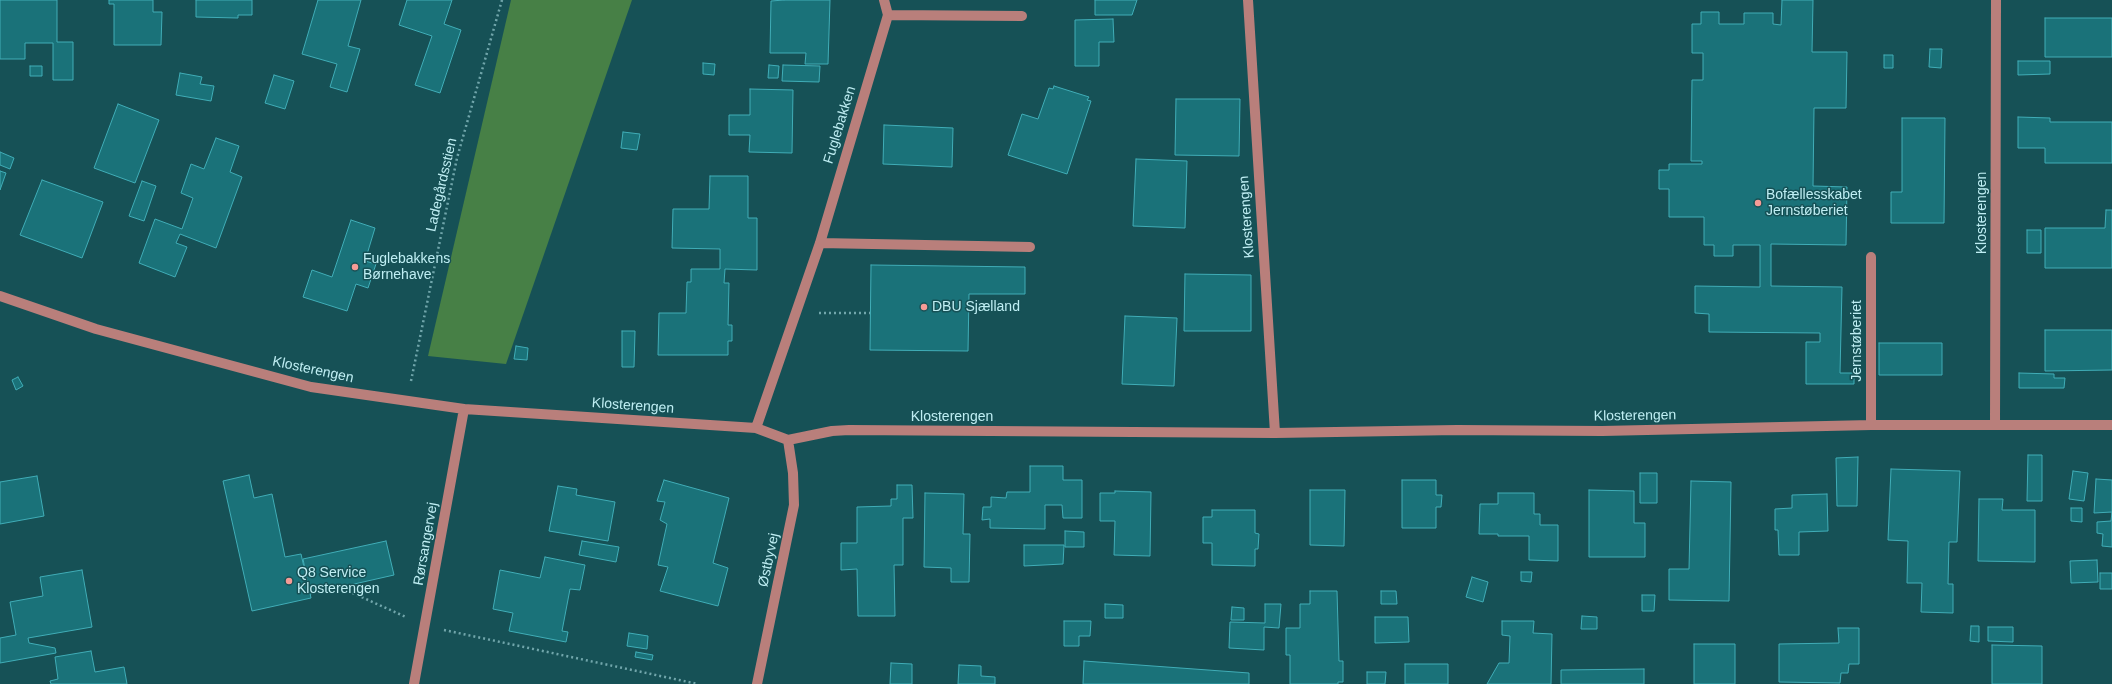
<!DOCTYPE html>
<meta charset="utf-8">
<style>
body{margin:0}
canvas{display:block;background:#165156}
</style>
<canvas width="2112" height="684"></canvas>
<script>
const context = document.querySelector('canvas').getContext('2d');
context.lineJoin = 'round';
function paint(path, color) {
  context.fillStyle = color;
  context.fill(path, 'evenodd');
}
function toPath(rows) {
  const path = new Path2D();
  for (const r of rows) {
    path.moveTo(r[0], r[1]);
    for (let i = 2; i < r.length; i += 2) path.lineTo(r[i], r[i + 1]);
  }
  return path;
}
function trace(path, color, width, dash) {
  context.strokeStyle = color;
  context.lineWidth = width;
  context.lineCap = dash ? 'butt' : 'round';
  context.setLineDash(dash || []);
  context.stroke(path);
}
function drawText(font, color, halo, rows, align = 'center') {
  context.font = font + ' Helvetica,sans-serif';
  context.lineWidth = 3;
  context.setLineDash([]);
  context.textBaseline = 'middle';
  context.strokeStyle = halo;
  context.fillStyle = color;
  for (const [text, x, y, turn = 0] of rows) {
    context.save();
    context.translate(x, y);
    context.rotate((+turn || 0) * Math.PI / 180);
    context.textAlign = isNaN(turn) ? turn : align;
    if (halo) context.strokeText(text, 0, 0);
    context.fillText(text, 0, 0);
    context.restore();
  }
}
paint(toPath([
 [511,0,632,0,506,364,428,356]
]), '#478046');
const building = toPath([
 [0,0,57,0,57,42,73,42,73,80,53,80,53,43,25,43,25,59,0,59,0,0],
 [109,0,153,0,153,12,162,12,161,45,114,45,114,4,109,4,109,0],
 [196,0,252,0,252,15,238,15,238,18,196,17,196,0],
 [318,0,361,0,348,46,360,49,347,92,330,87,337,64,302,54,318,0],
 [407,0,452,0,444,24,461,30,440,93,415,85,432,36,399,25,407,0],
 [784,0,830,0,828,64,805,64,806,53,770,53,771,1,784,0],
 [1095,0,1137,0,1132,15,1095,15,1095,0],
 [1782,0,1813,0,1812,52,1847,52,1846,108,1814,108,1813,186,1847,187,1846,245,1771,244,1771,286,1842,287,1840,373,1854,373,1854,384,1806,384,1806,342,1820,342,1820,333,1709,332,1709,314,1695,313,1695,286,1760,287,1760,245,1733,245,1733,256,1714,256,1714,245,1704,245,1704,217,1669,217,1669,189,1659,189,1659,170,1669,170,1669,164,1702,164,1702,161,1691,161,1692,80,1703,80,1703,53,1692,53,1692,24,1701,24,1701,12,1719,12,1719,24,1744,24,1744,13,1773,13,1773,24,1781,25,1782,0],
 [2045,18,2112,18,2112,57,2045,57,2045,18],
 [1113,19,1114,42,1099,42,1099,66,1075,66,1075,20,1113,19],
 [1930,49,1942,49,1941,68,1929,67,1930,49],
 [1884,55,1893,55,1893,68,1884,68,1884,55],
 [2018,61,2050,61,2050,74,2018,75,2018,61],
 [703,63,715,64,714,75,703,74,703,63],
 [769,65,779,66,778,78,768,78,769,65],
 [783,65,820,66,819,82,782,81,783,65],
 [30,66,42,66,42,76,30,76,30,66],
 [180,73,202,77,200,84,214,86,211,101,176,95,180,73],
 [274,75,294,81,285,109,265,103,274,75],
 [1054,86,1089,97,1087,100,1091,101,1067,174,1008,155,1022,114,1038,119,1049,88,1053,89,1054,86],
 [750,89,793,90,792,153,749,152,750,135,729,135,729,115,750,115,750,89],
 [1176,99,1240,99,1239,156,1175,155,1176,99],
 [118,104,159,120,135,183,94,168,118,104],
 [2018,117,2050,118,2050,122,2112,122,2112,163,2045,163,2045,148,2018,148,2018,117],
 [1902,118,1945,118,1944,223,1891,223,1891,192,1902,192,1902,118],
 [884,125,953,128,952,167,883,164,884,125],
 [623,132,640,134,637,150,621,148,623,132],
 [216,138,239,146,230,172,242,177,216,248,180,234,176,243,187,247,175,277,139,263,155,219,182,229,193,198,181,193,191,164,204,169,216,138],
 [0,152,14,158,10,169,0,165,0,152],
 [1136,159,1187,161,1185,228,1133,226,1136,159],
 [0,171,6,173,0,190,0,171],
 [710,176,748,176,748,218,757,218,757,270,725,269,724,283,729,283,728,325,732,325,732,341,728,341,728,355,658,355,659,313,686,313,687,282,691,282,691,269,720,269,720,249,672,248,673,209,709,209,710,176],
 [42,180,103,202,82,258,20,235,42,180],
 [142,181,156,186,144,221,129,216,142,181],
 [2106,210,2112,210,2112,268,2045,268,2045,228,2105,228,2106,210],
 [351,220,375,228,365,261,376,264,368,288,356,284,347,311,303,297,312,270,332,277,351,220],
 [2027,230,2041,230,2041,253,2027,253,2027,230],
 [871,265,1025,267,1025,294,969,294,968,351,870,350,871,265],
 [1185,274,1251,275,1251,331,1184,331,1185,274],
 [1125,316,1177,318,1174,386,1122,384,1125,316],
 [2045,330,2112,330,2112,370,2045,371,2045,330],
 [622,331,635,331,634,367,622,367,622,331],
 [1879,343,1942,343,1942,375,1879,375,1879,343],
 [516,346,528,348,527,360,514,359,516,346],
 [2019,373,2054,374,2054,378,2065,378,2064,388,2019,388,2019,373],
 [18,377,23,386,16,390,12,380,18,377],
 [2028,455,2042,455,2042,501,2027,501,2028,455],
 [1858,457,1857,506,1837,506,1836,458,1858,457],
 [1030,466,1063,466,1063,480,1082,480,1082,518,1063,518,1062,505,1045,505,1045,529,990,528,990,519,982,520,983,507,991,507,991,497,1006,498,1007,492,1030,492,1030,466],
 [1891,469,1960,471,1957,542,1949,542,1948,584,1953,584,1953,613,1921,612,1922,583,1907,583,1908,541,1888,540,1891,469],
 [2073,471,2088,473,2084,501,2069,499,2073,471],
 [1640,473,1657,473,1657,503,1640,503,1640,473],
 [249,475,254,498,272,494,285,557,301,554,311,598,252,611,223,481,249,475],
 [37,476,44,516,0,524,0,482,37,476],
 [2096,479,2112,480,2112,547,2102,546,2103,534,2097,533,2097,522,2111,521,2112,512,2094,513,2096,479],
 [664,480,729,498,713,563,728,568,718,606,660,591,668,567,658,565,667,524,660,520,665,502,657,501,664,480],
 [1402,480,1436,480,1436,495,1442,495,1441,507,1436,507,1436,528,1402,528,1402,480],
 [1691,481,1731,482,1729,601,1669,600,1669,569,1689,569,1691,481],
 [897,485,912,485,913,518,903,518,903,565,894,565,895,616,858,616,857,569,841,570,841,543,857,543,857,507,891,506,891,499,897,499,897,485],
 [558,486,577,489,576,495,615,502,608,541,549,531,558,486],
 [1310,490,1345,490,1344,546,1310,545,1310,490],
 [1589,490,1634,491,1634,523,1645,523,1645,557,1589,557,1589,490],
 [1115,491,1151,492,1150,556,1114,555,1115,521,1100,521,1100,493,1115,493,1115,491],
 [925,493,964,494,963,534,970,534,969,582,951,582,951,568,924,567,925,493],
 [1498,493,1534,493,1534,514,1540,514,1540,525,1558,525,1558,561,1529,560,1529,536,1498,536,1498,534,1479,534,1480,504,1498,504,1498,493],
 [1827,494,1828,531,1799,532,1799,555,1779,555,1778,530,1775,530,1775,509,1792,508,1792,495,1827,494],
 [1979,499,2003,499,2002,510,2035,510,2035,562,1978,561,1979,499],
 [2071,508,2082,508,2082,522,2071,521,2071,508],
 [1212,510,1255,510,1255,533,1259,534,1258,549,1255,549,1255,566,1212,565,1212,543,1203,543,1203,517,1212,517,1212,510],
 [1065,531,1084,532,1084,547,1065,547,1065,531],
 [386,541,394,575,310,594,303,559,386,541],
 [582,541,619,547,616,562,579,555,582,541],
 [1024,545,1064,545,1063,564,1024,566,1024,545],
 [545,557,585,565,580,590,570,589,562,631,568,632,566,642,509,631,513,613,493,609,500,570,540,578,545,557],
 [2097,560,2098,582,2071,583,2070,561,2097,560],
 [82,570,92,627,28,638,29,643,55,648,56,653,0,663,0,638,16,635,10,602,43,596,40,577,82,570],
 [1521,572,1532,572,1531,582,1521,581,1521,572],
 [2100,573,2112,573,2112,589,2100,589,2100,573],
 [1472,577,1488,582,1483,602,1466,597,1472,577],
 [1310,591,1337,591,1339,661,1343,661,1343,682,1338,682,1338,684,1290,684,1290,655,1286,655,1286,628,1300,628,1300,604,1310,604,1310,591],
 [1381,591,1396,591,1397,604,1381,604,1381,591],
 [1642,595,1655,595,1654,611,1642,611,1642,595],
 [1105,604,1123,605,1123,618,1105,618,1105,604],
 [1265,604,1281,604,1279,628,1264,627,1264,650,1229,648,1230,622,1265,623,1265,604],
 [1232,607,1244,608,1244,620,1231,620,1232,607],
 [1582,616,1597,617,1597,629,1581,629,1582,616],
 [1375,617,1408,617,1409,642,1375,643,1375,617],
 [1064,621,1091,621,1090,636,1079,636,1079,646,1064,646,1064,621],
 [1502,621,1534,621,1533,633,1552,634,1551,684,1487,684,1499,663,1509,663,1510,636,1502,635,1502,621],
 [1971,626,1979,626,1979,642,1970,641,1971,626],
 [1988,627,2013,627,2013,642,1988,641,1988,627],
 [1838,628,1859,628,1859,664,1849,664,1848,673,1841,673,1840,683,1779,682,1779,644,1839,643,1838,628],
 [629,633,648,636,647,649,627,646,629,633],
 [1694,644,1735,644,1735,684,1694,684,1694,644],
 [1992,645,2042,646,2042,684,1992,684,1992,645],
 [91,651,95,672,124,667,127,684,51,684,50,681,58,679,55,657,91,651],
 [636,652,653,655,652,660,635,657,636,652],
 [1084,661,1249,673,1249,684,1083,684,1084,661],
 [891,663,912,664,912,684,890,684,891,663],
 [1405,664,1448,664,1448,684,1405,684,1405,664],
 [959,665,981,666,981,676,995,677,995,684,958,684,959,665],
 [1644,669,1644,684,1561,684,1561,670,1644,669],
 [1367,672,1386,672,1385,684,1367,684,1367,672]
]);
paint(building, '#1a7279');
trace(building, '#40adb7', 1);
trace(toPath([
 [819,313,870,313],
 [411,381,457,158,502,0],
 [348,591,406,617],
 [444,630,698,684]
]), '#71a6ab', 2.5, [2, 3]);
trace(toPath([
 [884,0,888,15],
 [1248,0,1275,433],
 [820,243,1030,247],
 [1871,257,1871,425],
 [0,296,96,329,311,387,464,409,756,428,788,440,832,431,849,430,1275,433,1457,430,1602,431,1871,425,2112,425],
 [1995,425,1996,0],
 [756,428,820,243,888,15,1022,16],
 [414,684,464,409],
 [757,684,794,505,793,473,788,440]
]), '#b97f7b', 10);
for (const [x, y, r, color] of [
 [1758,203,4,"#f59b96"],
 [355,267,4,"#f59b96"],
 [924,307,4,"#f59b96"],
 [289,581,4,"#f59b96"]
]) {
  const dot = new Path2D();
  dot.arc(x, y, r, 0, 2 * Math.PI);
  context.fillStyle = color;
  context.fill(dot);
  trace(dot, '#165156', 1.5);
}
drawText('14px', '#bfeef3', '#165156', [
 ["Fuglebakken",840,125,-73],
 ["Ladegårdsstien",442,185,-77],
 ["Klosterengen",1982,213,-90],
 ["Klosterengen",1247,217,-94],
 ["Jernstøberiet",1857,341,-90],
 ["Klosterengen",313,370,12],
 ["Klosterengen",633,406,4],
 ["Klosterengen",1635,416,-1],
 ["Klosterengen",952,417],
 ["Rørsangervej",426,544,-80],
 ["Østbyvej",769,560,-78]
]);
drawText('14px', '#bfeef3', '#165156', [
 ["Bofællesskabet",1766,195],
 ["Jernstøberiet",1766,211],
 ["Fuglebakkens",363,259],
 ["Børnehave",363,275],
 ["DBU Sjælland",932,307],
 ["Q8 Service",297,573],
 ["Klosterengen",297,589]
], 'left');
</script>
